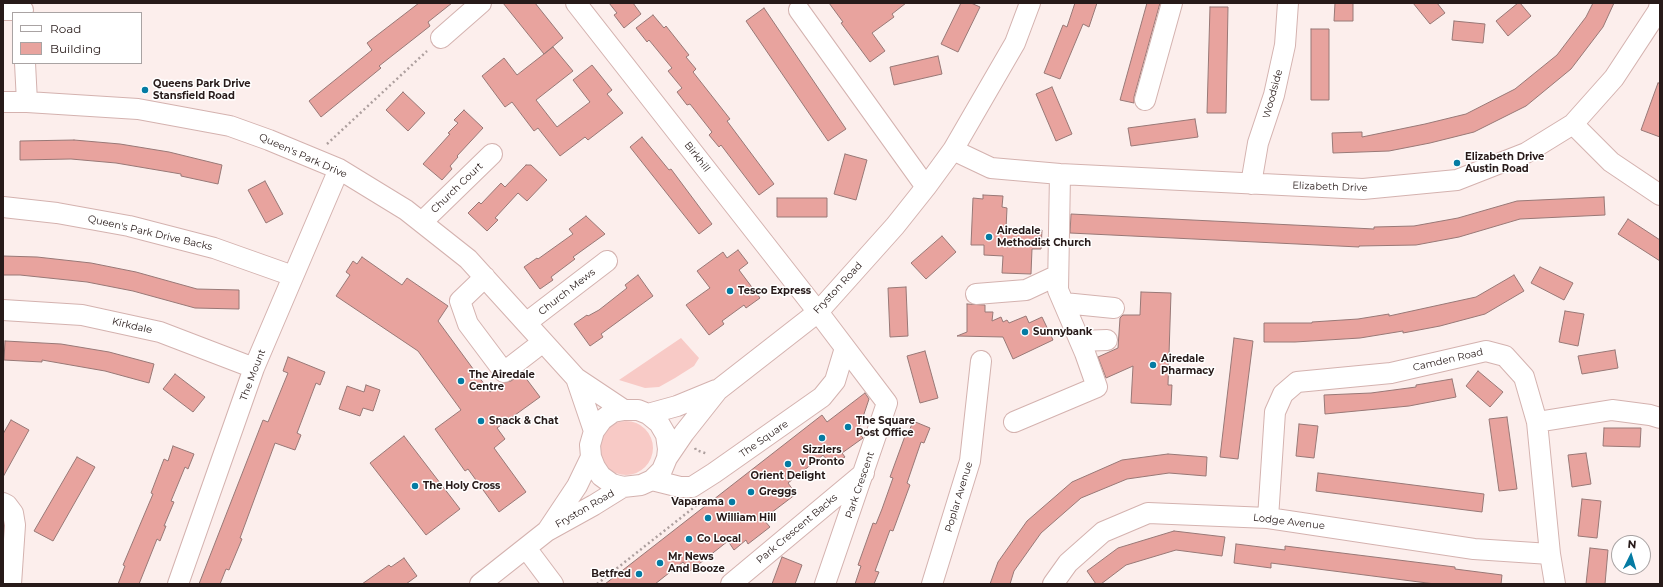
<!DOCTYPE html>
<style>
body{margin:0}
#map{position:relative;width:1663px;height:587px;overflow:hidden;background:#fceeec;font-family:Montserrat,sans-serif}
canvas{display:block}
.frame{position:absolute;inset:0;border:4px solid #271a19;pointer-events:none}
.legend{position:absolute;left:12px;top:12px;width:130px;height:52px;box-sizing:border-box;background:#fff;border:1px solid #a9a3a3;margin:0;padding:5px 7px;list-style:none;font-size:12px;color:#271a19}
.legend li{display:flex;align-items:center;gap:8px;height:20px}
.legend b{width:20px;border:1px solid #a9a3a3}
.north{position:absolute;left:1611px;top:535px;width:40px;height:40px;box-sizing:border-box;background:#fff;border:1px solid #a9a3a3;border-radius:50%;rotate:5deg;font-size:11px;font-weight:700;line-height:16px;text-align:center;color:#271a19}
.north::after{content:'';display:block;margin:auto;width:14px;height:18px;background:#047ba3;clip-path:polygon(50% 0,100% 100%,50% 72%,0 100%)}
</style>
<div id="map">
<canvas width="1663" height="587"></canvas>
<div class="frame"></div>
<ul class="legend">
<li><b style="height:5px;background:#fff"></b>Road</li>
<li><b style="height:11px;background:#e8a39e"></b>Building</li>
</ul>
<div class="north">N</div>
</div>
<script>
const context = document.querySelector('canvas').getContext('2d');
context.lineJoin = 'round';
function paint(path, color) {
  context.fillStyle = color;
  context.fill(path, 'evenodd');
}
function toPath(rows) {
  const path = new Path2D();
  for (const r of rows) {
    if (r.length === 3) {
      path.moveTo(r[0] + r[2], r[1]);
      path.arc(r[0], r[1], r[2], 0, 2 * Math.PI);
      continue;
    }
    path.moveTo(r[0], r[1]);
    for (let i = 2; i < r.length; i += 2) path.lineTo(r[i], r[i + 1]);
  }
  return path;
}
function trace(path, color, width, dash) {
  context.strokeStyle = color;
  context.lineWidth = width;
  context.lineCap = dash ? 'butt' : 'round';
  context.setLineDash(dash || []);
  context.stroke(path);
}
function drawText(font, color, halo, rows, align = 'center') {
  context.font = font + ' Montserrat,sans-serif';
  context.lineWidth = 3;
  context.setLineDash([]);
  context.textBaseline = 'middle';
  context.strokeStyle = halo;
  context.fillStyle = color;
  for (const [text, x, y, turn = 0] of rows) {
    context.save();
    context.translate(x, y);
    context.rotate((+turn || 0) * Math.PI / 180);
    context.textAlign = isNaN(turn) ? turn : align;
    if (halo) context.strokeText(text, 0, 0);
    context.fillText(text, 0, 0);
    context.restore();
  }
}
paint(toPath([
 [681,338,699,358,694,366,675,378,659,387,645,388,619,380],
 [626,448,27]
]), '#f8cac6');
const building = toPath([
 [419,3,452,3,428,22,430,26,379,66,381,68,321,117,309,101,372,50,367,43,419,3],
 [503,3,535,3,563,38,544,54,503,3],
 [609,3,633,3,641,14,624,28,614,15,617,13,609,3],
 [829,3,906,3,892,14,894,17,872,33,885,51,870,62,841,23,843,22,829,3],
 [961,3,971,3,980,7,958,52,941,44,961,3],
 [1075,3,1097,3,1089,27,1083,24,1060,79,1044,73,1063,25,1067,27,1075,3],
 [1147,3,1160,3,1134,97,1134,103,1120,100,1147,3],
 [1335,3,1353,3,1353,21,1334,21,1335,3],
 [1413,3,1437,3,1445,13,1430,24,1413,3],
 [1518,3,1520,3,1531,16,1508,36,1496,21,1518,3],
 [1593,3,1614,3,1603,27,1571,69,1526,106,1474,132,1430,143,1389,151,1333,153,1332,133,1362,132,1362,137,1425,124,1466,114,1515,89,1557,55,1586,17,1593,3],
 [1210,7,1228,7,1226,113,1207,113,1210,7],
 [764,8,846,129,828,141,746,21,764,8],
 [653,15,664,28,666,26,689,55,686,57,696,69,693,72,730,119,727,121,774,184,759,195,721,145,719,147,709,135,712,132,690,104,687,105,677,92,682,88,668,71,672,68,649,40,647,42,636,28,653,15],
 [1454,21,1485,24,1483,43,1452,40,1454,21],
 [1311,29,1329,29,1329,100,1311,100,1311,29],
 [553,47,573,71,536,100,557,127,590,102,573,80,592,65,612,90,607,94,623,113,588,140,585,137,560,156,538,128,534,131,512,102,505,107,482,76,504,58,517,75,553,47],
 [938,56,942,74,894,85,890,67,938,56],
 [1658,83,1660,83,1660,137,1641,130,1658,83],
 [1052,87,1072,134,1056,141,1036,94,1052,87],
 [403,92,425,113,408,131,386,110,403,92],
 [464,110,483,128,457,156,458,157,450,166,452,169,442,180,423,164,450,134,448,133,458,123,454,120,464,110],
 [1195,119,1198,137,1131,146,1128,128,1195,119],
 [642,137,669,170,671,169,712,224,699,234,630,147,642,137],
 [74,140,120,144,169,152,222,165,218,184,181,176,181,174,116,163,71,159,20,160,20,141,74,140],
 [845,154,867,160,856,200,834,194,845,154],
 [526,165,531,165,547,180,527,201,518,193,495,218,498,220,487,231,468,213,479,202,481,204,501,183,505,187,526,165],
 [265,181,283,214,266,223,248,190,265,181],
 [983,195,1003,196,1002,207,1007,208,1006,228,1042,230,1041,249,1032,249,1031,274,1002,273,1003,256,984,255,984,245,971,245,973,198,983,199,983,195],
 [1604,197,1605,215,1520,219,1459,237,1416,245,1359,246,1359,247,1070,233,1071,214,1374,229,1374,227,1414,226,1458,218,1517,201,1604,197],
 [777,198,827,198,827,217,777,217,777,198],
 [586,216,605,234,573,257,575,259,551,277,553,280,540,289,524,267,537,258,538,259,573,234,569,229,586,216],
 [1628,219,1660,240,1660,261,1618,234,1628,219],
 [942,236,956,252,926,279,911,263,942,236],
 [738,250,748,263,739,270,760,298,746,308,744,305,722,321,724,324,709,335,686,305,710,288,697,271,723,252,727,258,738,250],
 [3,256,37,257,91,263,136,272,197,289,239,290,239,309,195,308,133,291,87,282,20,275,3,275,3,256],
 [362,257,402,285,407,278,448,306,438,321,490,392,502,383,511,381,522,373,540,397,497,428,505,439,494,448,526,492,499,512,468,469,465,471,435,429,461,410,418,351,336,296,350,275,346,272,353,261,357,264,362,257],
 [1540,267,1573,283,1564,300,1531,283,1540,267],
 [638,275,653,296,601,334,603,337,590,346,574,324,587,315,588,316,599,310,627,288,625,285,638,275],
 [1514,275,1524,291,1485,314,1440,326,1403,333,1403,331,1360,338,1295,342,1264,342,1264,323,1312,323,1312,322,1358,319,1389,314,1389,316,1476,297,1514,275],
 [906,287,908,336,890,337,888,288,906,287],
 [1141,292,1171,293,1168,385,1172,385,1171,405,1131,403,1133,366,1106,378,1098,357,1118,348,1120,318,1123,315,1140,315,1141,292],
 [967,304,985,305,985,312,993,312,992,321,1001,317,1003,322,1007,320,1009,323,1026,316,1029,323,1042,317,1053,340,1013,359,1003,337,957,336,967,332,967,304],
 [1565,311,1584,314,1578,346,1559,342,1565,311],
 [1234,338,1253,341,1238,459,1220,457,1234,338],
 [5,341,61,344,109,352,154,364,149,383,105,371,42,360,42,362,4,360,5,341],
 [1615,350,1618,368,1582,374,1578,356,1615,350],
 [925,351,938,398,920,403,907,356,925,351],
 [288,357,325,372,320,385,316,383,297,433,301,435,295,450,275,443,240,538,242,539,229,570,226,569,220,584,199,584,263,420,268,422,288,373,283,371,288,357],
 [1478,371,1503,392,1490,407,1466,386,1478,371],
 [175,374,205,397,193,412,163,389,175,374],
 [1452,379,1456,397,1409,406,1325,414,1324,395,1371,393,1416,387,1416,385,1452,379],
 [366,385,380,390,373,411,363,408,360,416,339,409,347,386,364,392,366,385],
 [865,393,869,399,858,432,863,438,842,453,845,457,832,466,823,455,788,483,796,494,763,519,770,527,748,544,746,540,734,550,728,541,690,571,683,562,655,584,605,584,822,415,827,422,865,393],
 [1507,417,1517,489,1499,491,1489,419,1507,417],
 [11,420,29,430,3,477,3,434,11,420],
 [913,421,930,428,924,443,921,442,907,483,910,485,893,531,890,530,875,571,879,572,874,584,855,584,861,566,858,565,873,523,876,524,882,509,893,478,890,477,905,436,907,437,913,421],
 [1299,424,1318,426,1314,458,1296,456,1299,424],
 [1604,428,1641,428,1640,447,1603,446,1604,428],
 [404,436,460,509,426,535,370,463,404,436],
 [173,446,194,454,188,469,185,467,171,501,174,502,164,526,166,526,160,541,157,539,139,584,118,584,125,566,123,565,153,494,151,493,164,459,168,461,173,446],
 [1586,453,1591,484,1572,487,1568,455,1586,453],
 [1168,454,1207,457,1206,476,1169,473,1127,479,1081,498,1041,533,1014,571,1010,584,990,584,998,562,1027,521,1072,482,1122,460,1168,454],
 [77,457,95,467,53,541,34,531,77,457],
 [1318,473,1484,494,1482,512,1316,491,1318,473],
 [1582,499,1601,501,1597,538,1578,536,1582,499],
 [1174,531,1225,537,1222,556,1176,550,1126,565,1101,584,1096,584,1087,571,1118,548,1174,531],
 [1236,544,1285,550,1285,546,1455,567,1455,569,1502,575,1501,584,1435,584,1271,563,1271,568,1234,563,1236,544],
 [1590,548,1608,550,1605,584,1586,584,1590,548],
 [782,557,802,565,795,584,772,584,782,557],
 [404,558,417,576,406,584,362,584,389,565,391,567,404,558]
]);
paint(building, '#e8a39e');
trace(building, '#987876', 1);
const minor = toPath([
 [576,3,818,312,887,403,825,584],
 [3,10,23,10],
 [799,10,926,187],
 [441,38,481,3],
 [25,63,27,102],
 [1145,100,1172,3],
 [3,102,27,102,138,109,230,126,269,140,339,169,406,210,468,259,576,378,624,410],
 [1573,124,1611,162,1660,195],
 [953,150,991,168,1060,174,1363,189,1457,180,1526,153,1573,124,1614,78,1658,11,1660,4],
 [1251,184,1258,143,1274,95,1285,45,1288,3],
 [3,207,57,213,129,226,214,248,293,276],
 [422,222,492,154],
 [485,277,460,301,468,324,504,372,543,342],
 [976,294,1026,290,1058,275],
 [1064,303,1114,308],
 [3,310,82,315,160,332,254,368],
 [526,323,607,261],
 [1080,341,1107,340],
 [576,378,594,431],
 [648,414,677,406,716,390],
 [1014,422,1097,387,1085,353,1058,290,1060,174],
 [1537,422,1612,410,1650,415,1660,418],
 [667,458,684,433,718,390,818,312,895,226,926,187,953,150,1015,43,1030,3],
 [652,480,680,487,692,487,714,473,822,397,835,381,845,348],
 [3,503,7,505,13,513,15,525,11,584],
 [1268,518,1275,412,1283,394,1297,382,1391,373,1486,351,1505,356,1524,377,1537,422,1550,554,1555,584],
 [547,531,577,486,591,457,590,445,594,431,602,420,613,412,624,410,638,410,648,414,659,423,666,435,668,449,667,458,662,470,652,480,641,485,623,487,612,484,601,476,595,467,591,457],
 [526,548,553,584],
 [178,584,254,368,339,169],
 [480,584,547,531,594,505,623,487],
 [731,584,864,473],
 [932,584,970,461,981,361],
 [1053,584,1068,563,1103,532,1148,513,1268,518,1474,549,1550,554]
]);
trace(minor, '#d4b2af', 22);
trace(toPath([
 [327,144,427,51],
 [695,448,696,450,708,454],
 [597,584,697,505]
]), '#ad9f9e', 2.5, [2, 3]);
trace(minor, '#fff', 20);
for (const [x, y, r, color] of [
 [145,90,4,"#047ba3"],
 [1457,163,4,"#047ba3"],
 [989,237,4,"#047ba3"],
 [730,291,4,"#047ba3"],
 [1025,332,4,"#047ba3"],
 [1153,365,4,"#047ba3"],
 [461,381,4,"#047ba3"],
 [481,421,4,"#047ba3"],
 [848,427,4,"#047ba3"],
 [822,438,4,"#047ba3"],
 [788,464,4,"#047ba3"],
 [415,486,4,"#047ba3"],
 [751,492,4,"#047ba3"],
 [732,502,4,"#047ba3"],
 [708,518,4,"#047ba3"],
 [689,539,4,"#047ba3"],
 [660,563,4,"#047ba3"],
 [639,574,4,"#047ba3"]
]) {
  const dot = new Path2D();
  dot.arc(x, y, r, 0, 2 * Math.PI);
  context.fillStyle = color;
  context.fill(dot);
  trace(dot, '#fff', 1.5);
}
drawText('bold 10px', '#271a19', '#fff', [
 ["Queens Park Drive",153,84],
 ["Stansfield Road",153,96],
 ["Elizabeth Drive",1465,157],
 ["Austin Road",1465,169],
 ["Airedale",997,231],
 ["Methodist Church",997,243],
 ["Tesco Express",738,291],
 ["Sunnybank",1033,332],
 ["Airedale",1161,359],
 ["Pharmacy",1161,371],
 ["The Airedale",469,375],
 ["Centre",469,387],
 ["Snack & Chat",489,421],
 ["The Square",856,421],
 ["Post Office",856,433],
 ["Sizzlers",822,450,"center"],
 ["v Pronto",822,462,"center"],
 ["Orient Delight",788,476,"center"],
 ["The Holy Cross",423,486],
 ["Greggs",759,492],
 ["Vaparama",724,502,"right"],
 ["William Hill",716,518],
 ["Co Local",697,539],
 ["Mr News",668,557],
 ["And Booze",668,569],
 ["Betfred",631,574,"right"]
], 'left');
drawText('10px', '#271a19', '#fff', [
 ["Woodside",1273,94,-75],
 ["Queen's Park Drive",303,156,24],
 ["Birkhill",697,157,52],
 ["Elizabeth Drive",1330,187,2],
 ["Church Court",457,188,-44],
 ["Queen's Park Drive Backs",150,233,13],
 ["Fryston Road",838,288,-47],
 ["Church Mews",567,292,-38],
 ["Kirkdale",132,326,13],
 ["Camden Road",1448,360,-13],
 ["The Mount",253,375,-69],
 ["The Square",764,439,-35],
 ["Park Crescent",860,485,-71],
 ["Poplar Avenue",959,497,-73],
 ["Fryston Road",585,509,-30],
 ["Lodge Avenue",1289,522,7],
 ["Park Crescent Backs",797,529,-40]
]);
</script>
